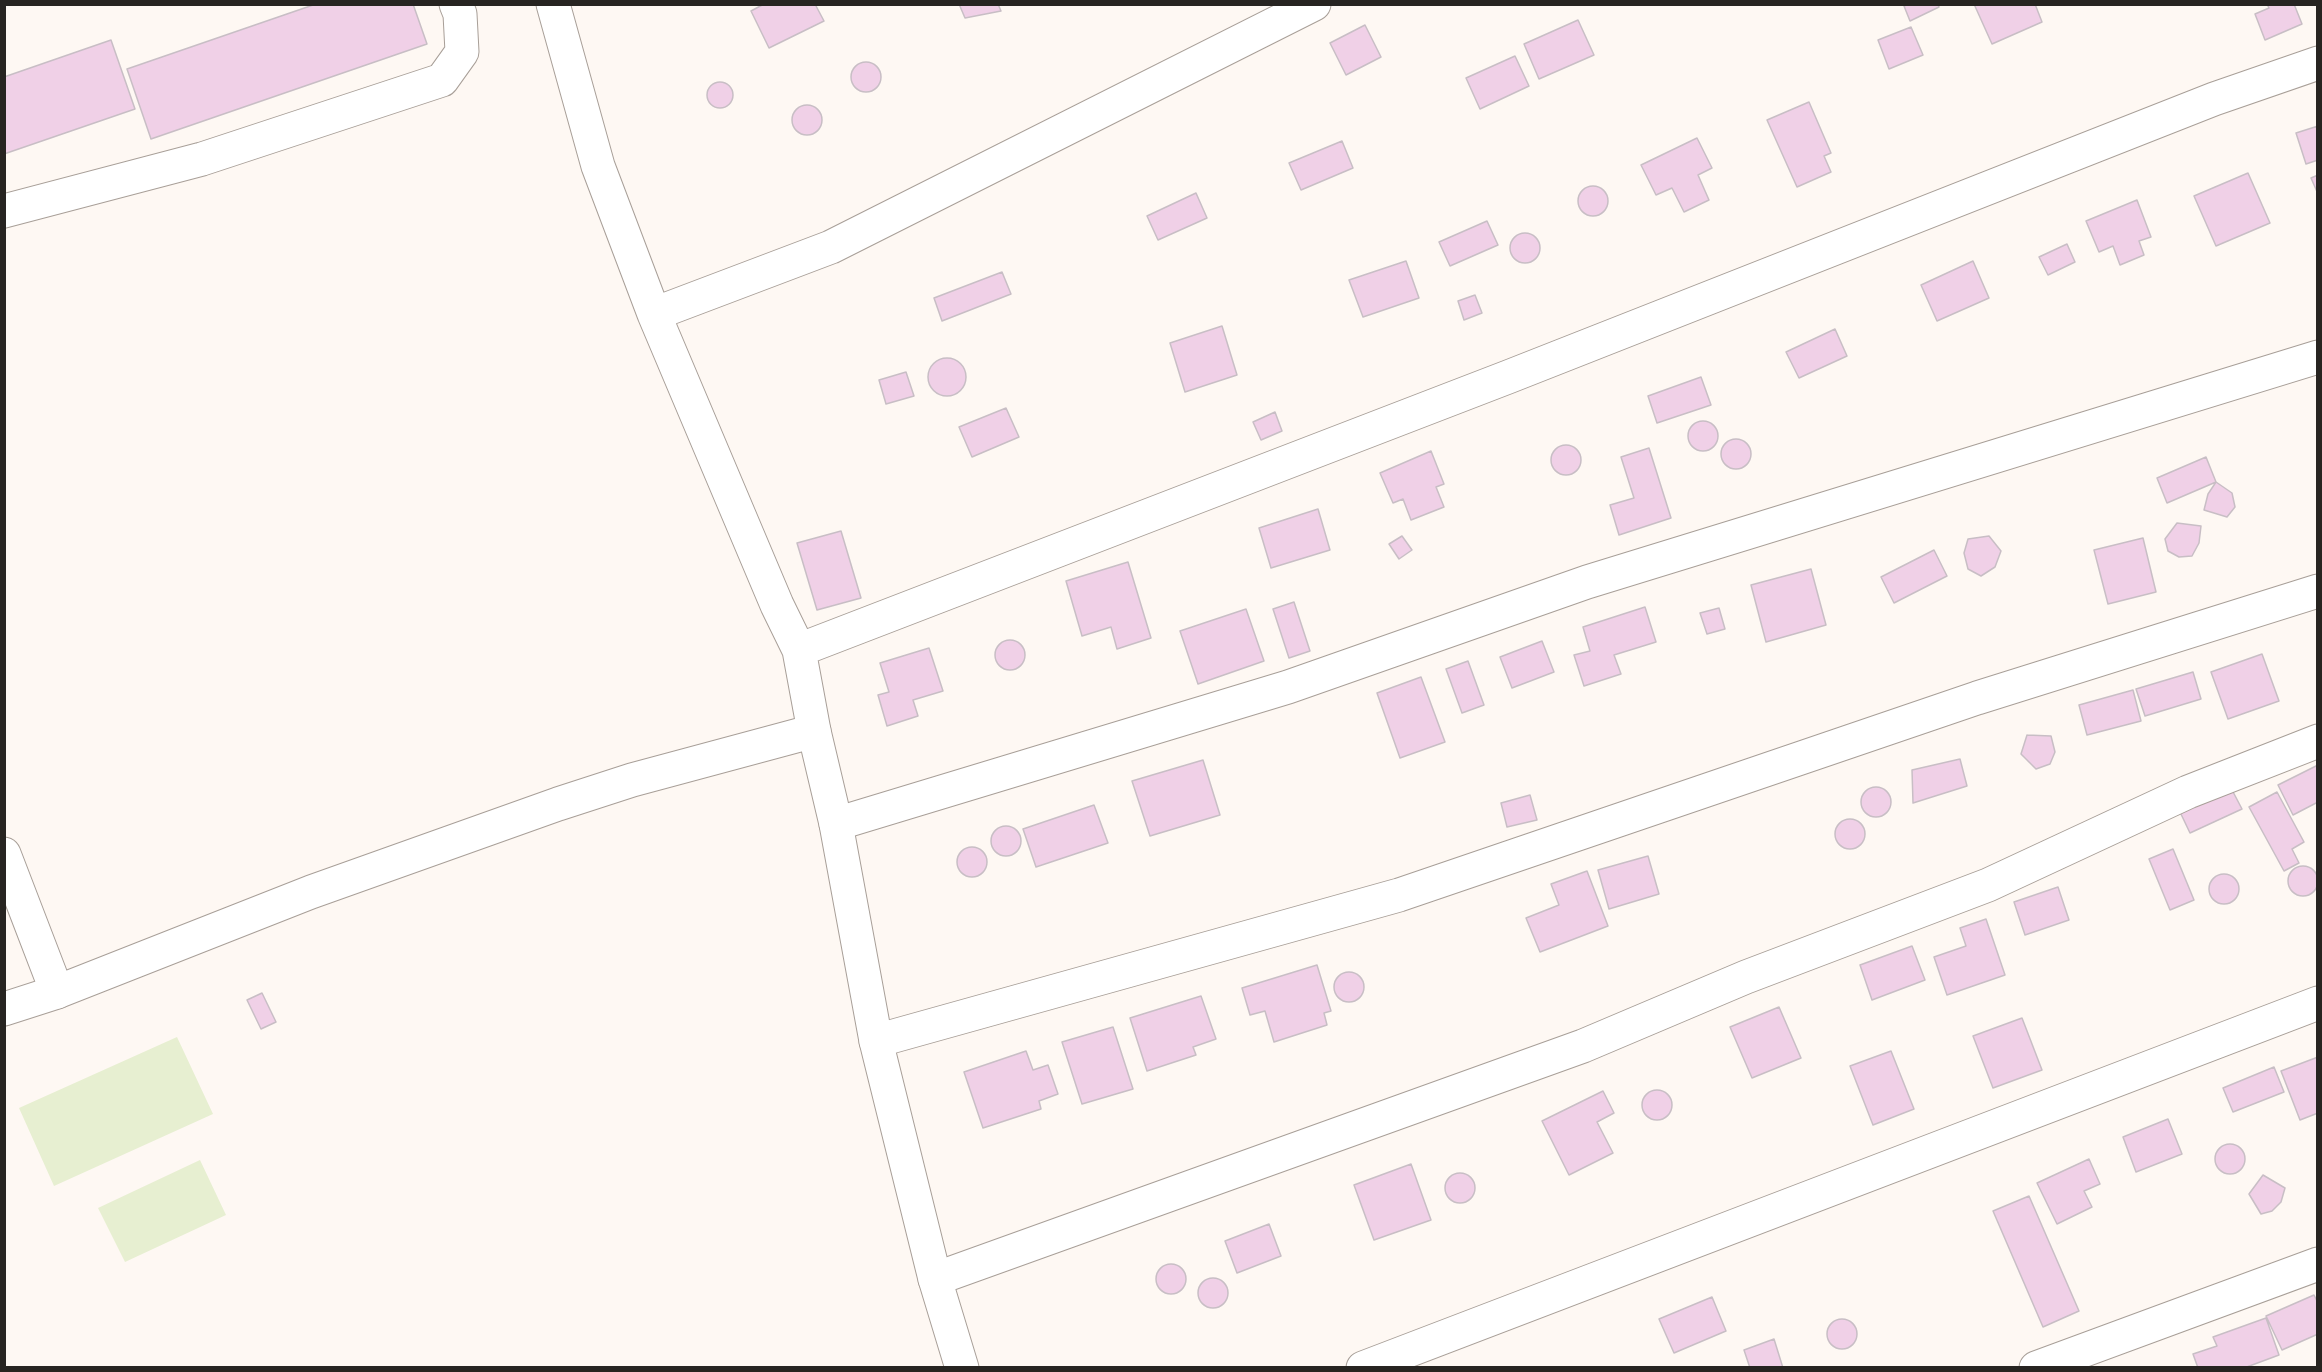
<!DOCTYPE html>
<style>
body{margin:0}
#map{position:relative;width:2322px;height:1372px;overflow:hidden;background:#fef8f3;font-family:Mulish,sans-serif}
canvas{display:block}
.frame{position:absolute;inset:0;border:6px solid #272421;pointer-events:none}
</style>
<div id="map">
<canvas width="2322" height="1372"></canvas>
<div class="frame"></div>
</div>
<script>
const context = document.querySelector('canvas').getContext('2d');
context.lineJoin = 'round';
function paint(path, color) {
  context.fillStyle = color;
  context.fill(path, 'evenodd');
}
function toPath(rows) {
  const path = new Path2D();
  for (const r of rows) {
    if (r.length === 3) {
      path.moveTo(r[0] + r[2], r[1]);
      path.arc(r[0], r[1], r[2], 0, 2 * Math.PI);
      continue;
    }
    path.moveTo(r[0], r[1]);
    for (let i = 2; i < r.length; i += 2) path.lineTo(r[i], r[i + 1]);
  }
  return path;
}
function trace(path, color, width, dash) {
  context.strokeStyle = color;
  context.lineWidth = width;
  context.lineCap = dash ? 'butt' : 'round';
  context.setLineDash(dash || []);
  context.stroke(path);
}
paint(toPath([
 [177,1037,213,1114,54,1186,19,1108],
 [200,1160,226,1215,125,1262,98,1208]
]), '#e7efd1');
const building = toPath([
 [316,4,413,4,427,44,151,139,127,69,316,4],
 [764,4,815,4,824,21,769,48,751,11,764,4],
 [959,4,998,4,1001,11,965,18,959,4],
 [1908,4,1938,4,1939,7,1910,21,1904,6,1908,4],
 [1974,4,2035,4,2042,22,1992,44,1974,4],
 [2267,4,2294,4,2302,24,2265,40,2255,14,2269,8,2267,4],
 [1578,20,1594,55,1539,79,1524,44,1578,20],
 [1365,25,1381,57,1346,75,1330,43,1365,25],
 [1911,27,1923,55,1889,69,1878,40,1911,27],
 [111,40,135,109,4,154,4,77,111,40],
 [1515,56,1529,86,1480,109,1466,78,1515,56],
 [866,77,15],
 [720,95,13],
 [1809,102,1831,153,1824,156,1831,172,1797,187,1767,120,1809,102],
 [807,120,15],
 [2318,126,2318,160,2306,164,2296,133,2318,126],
 [1697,138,1712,168,1698,175,1709,200,1684,212,1672,188,1656,195,1641,165,1697,138],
 [1342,141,1353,168,1301,190,1289,163,1342,141],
 [2248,173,2270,223,2216,246,2194,196,2248,173],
 [2318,175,2318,194,2311,178,2318,175],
 [1593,201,15],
 [1196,193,1207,218,1158,240,1147,216,1196,193],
 [2137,200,2151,237,2139,241,2144,255,2120,265,2113,246,2099,252,2086,221,2137,200],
 [1487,221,1498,245,1450,266,1439,242,1487,221],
 [1525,248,15],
 [2067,244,2075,262,2048,275,2039,257,2067,244],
 [1406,261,1419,298,1363,317,1349,280,1406,261],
 [1973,261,1989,298,1937,321,1921,285,1973,261],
 [1002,272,1011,294,942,321,934,298,1002,272],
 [1475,295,1482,313,1464,320,1458,301,1475,295],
 [1222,326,1237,375,1185,392,1170,343,1222,326],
 [1835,329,1847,356,1799,378,1786,352,1835,329],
 [947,377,19],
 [906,372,914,396,886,404,879,380,906,372],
 [1701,377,1711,405,1657,423,1648,396,1701,377],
 [1006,408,1019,437,972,457,959,427,1006,408],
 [1275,412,1282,431,1261,440,1253,422,1275,412],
 [1703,436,15],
 [1736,454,15],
 [1566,460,15],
 [1649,448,1671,518,1619,535,1610,505,1634,498,1621,457,1649,448],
 [1431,451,1444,484,1436,487,1444,507,1411,520,1403,499,1393,503,1380,473,1431,451],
 [2206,457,2216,482,2167,503,2157,478,2206,457],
 [2216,482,2232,493,2235,507,2227,517,2204,510,2208,494,2216,482],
 [1318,509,1330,550,1271,568,1259,528,1318,509],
 [2177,523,2201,526,2199,543,2192,556,2179,557,2168,551,2165,539,2177,523],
 [841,531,861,598,817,610,797,543,841,531],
 [1402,536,1412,550,1399,559,1389,544,1402,536],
 [1989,536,2001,551,1995,567,1981,576,1968,569,1964,553,1968,539,1989,536],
 [2143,538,2156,592,2108,604,2094,550,2143,538],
 [1934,550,1947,576,1894,603,1881,577,1934,550],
 [1128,562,1151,638,1117,649,1111,627,1082,636,1066,581,1128,562],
 [1811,569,1826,625,1766,642,1751,585,1811,569],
 [1294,602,1310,651,1289,658,1273,609,1294,602],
 [1645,607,1656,642,1614,655,1621,674,1584,686,1574,655,1590,651,1583,627,1645,607],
 [1719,608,1725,629,1707,634,1700,613,1719,608],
 [1246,609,1264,661,1198,684,1180,631,1246,609],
 [1010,655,15],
 [1542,641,1554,672,1512,688,1500,657,1542,641],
 [929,648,943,691,913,700,918,716,887,726,878,695,889,692,880,663,929,648],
 [2262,654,2279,701,2228,719,2211,672,2262,654],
 [1468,661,1484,705,1462,713,1446,669,1468,661],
 [2193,672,2201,699,2145,716,2136,689,2193,672],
 [1421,677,1445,742,1400,758,1377,693,1421,677],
 [2133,690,2141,721,2087,735,2079,705,2133,690],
 [2027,735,2051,736,2055,752,2050,764,2036,769,2021,754,2027,735],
 [1960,759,1967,786,1913,803,1912,770,1960,759],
 [1203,760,1220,815,1150,836,1132,781,1203,760],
 [2318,765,2318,802,2293,815,2278,785,2318,765],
 [1876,802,15],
 [2231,788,2242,809,2190,833,2180,812,2231,788],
 [2277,792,2304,842,2292,849,2299,863,2284,871,2249,807,2277,792],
 [1530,795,1537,820,1507,827,1501,803,1530,795],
 [1094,805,1108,843,1036,867,1023,829,1094,805],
 [1850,834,15],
 [1006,841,15],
 [972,862,15],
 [2173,849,2194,900,2170,910,2149,859,2173,849],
 [1648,856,1659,894,1609,909,1598,870,1648,856],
 [2303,881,15],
 [1587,871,1608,926,1540,952,1526,918,1559,905,1551,884,1587,871],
 [2224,889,15],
 [2058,887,2069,920,2025,935,2014,902,2058,887],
 [1986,919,2005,975,1947,995,1934,957,1966,946,1960,928,1986,919],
 [1912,946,1925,980,1872,1000,1860,965,1912,946],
 [1317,965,1331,1011,1324,1013,1327,1025,1274,1042,1265,1011,1250,1015,1242,988,1317,965],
 [1349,987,15],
 [262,993,276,1022,261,1029,247,1000,262,993],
 [1201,996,1216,1039,1193,1047,1196,1055,1147,1071,1130,1018,1201,996],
 [1779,1007,1801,1058,1752,1078,1730,1027,1779,1007],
 [2022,1018,2042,1070,1993,1088,1973,1036,2022,1018],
 [1113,1027,1133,1089,1082,1104,1062,1042,1113,1027],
 [1026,1051,1033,1070,1048,1065,1058,1094,1039,1101,1041,1109,983,1128,964,1072,1026,1051],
 [1891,1051,1914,1109,1873,1125,1850,1066,1891,1051],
 [2318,1057,2318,1113,2300,1120,2281,1071,2318,1057],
 [2274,1067,2284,1092,2233,1112,2223,1088,2274,1067],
 [1657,1105,15],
 [1603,1091,1614,1113,1597,1122,1613,1153,1569,1175,1542,1121,1603,1091],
 [2168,1119,2182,1154,2136,1172,2123,1137,2168,1119],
 [2230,1159,15],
 [2089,1159,2100,1184,2084,1191,2092,1207,2057,1224,2037,1183,2089,1159],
 [1411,1164,1431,1220,1374,1240,1354,1185,1411,1164],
 [1460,1188,15],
 [2263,1175,2285,1188,2281,1202,2272,1211,2261,1214,2249,1194,2263,1175],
 [2029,1196,2079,1311,2043,1327,1993,1211,2029,1196],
 [1269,1224,1281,1256,1237,1273,1225,1241,1269,1224],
 [1171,1279,15],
 [1213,1293,15],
 [2314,1295,2318,1303,2318,1334,2282,1350,2266,1316,2314,1295],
 [1712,1297,1726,1331,1674,1353,1659,1319,1712,1297],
 [2266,1318,2279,1355,2244,1368,2198,1368,2193,1354,2217,1346,2213,1337,2266,1318],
 [1842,1334,15],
 [1774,1339,1783,1368,1750,1368,1744,1350,1774,1339]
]);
paint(building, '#f0d0e7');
trace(building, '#c8bec5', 1.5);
const minor = toPath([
 [553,4,598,166,654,314,777,605,799,650,814,731],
 [4,211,202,159,442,80,462,52,460,14,456,4],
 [654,314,831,247,1314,4],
 [799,650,1508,377,2214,99,2318,63],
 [836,824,1288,687,1587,582,2318,357],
 [4,854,57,992],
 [876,1041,1399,895,1977,698,2318,591],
 [935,1279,1583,1046,1746,977,1988,885,2188,792,2318,741],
 [1363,1368,2318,1003],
 [2036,1368,2318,1264]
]);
const tertiary = toPath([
 [4,1009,57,992,311,892,558,804,632,780,814,731,836,824,876,1041,935,1279,962,1368]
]);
trace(minor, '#a89f98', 35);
trace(tertiary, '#a89f98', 35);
trace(minor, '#fff', 33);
trace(tertiary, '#fff', 33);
</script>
